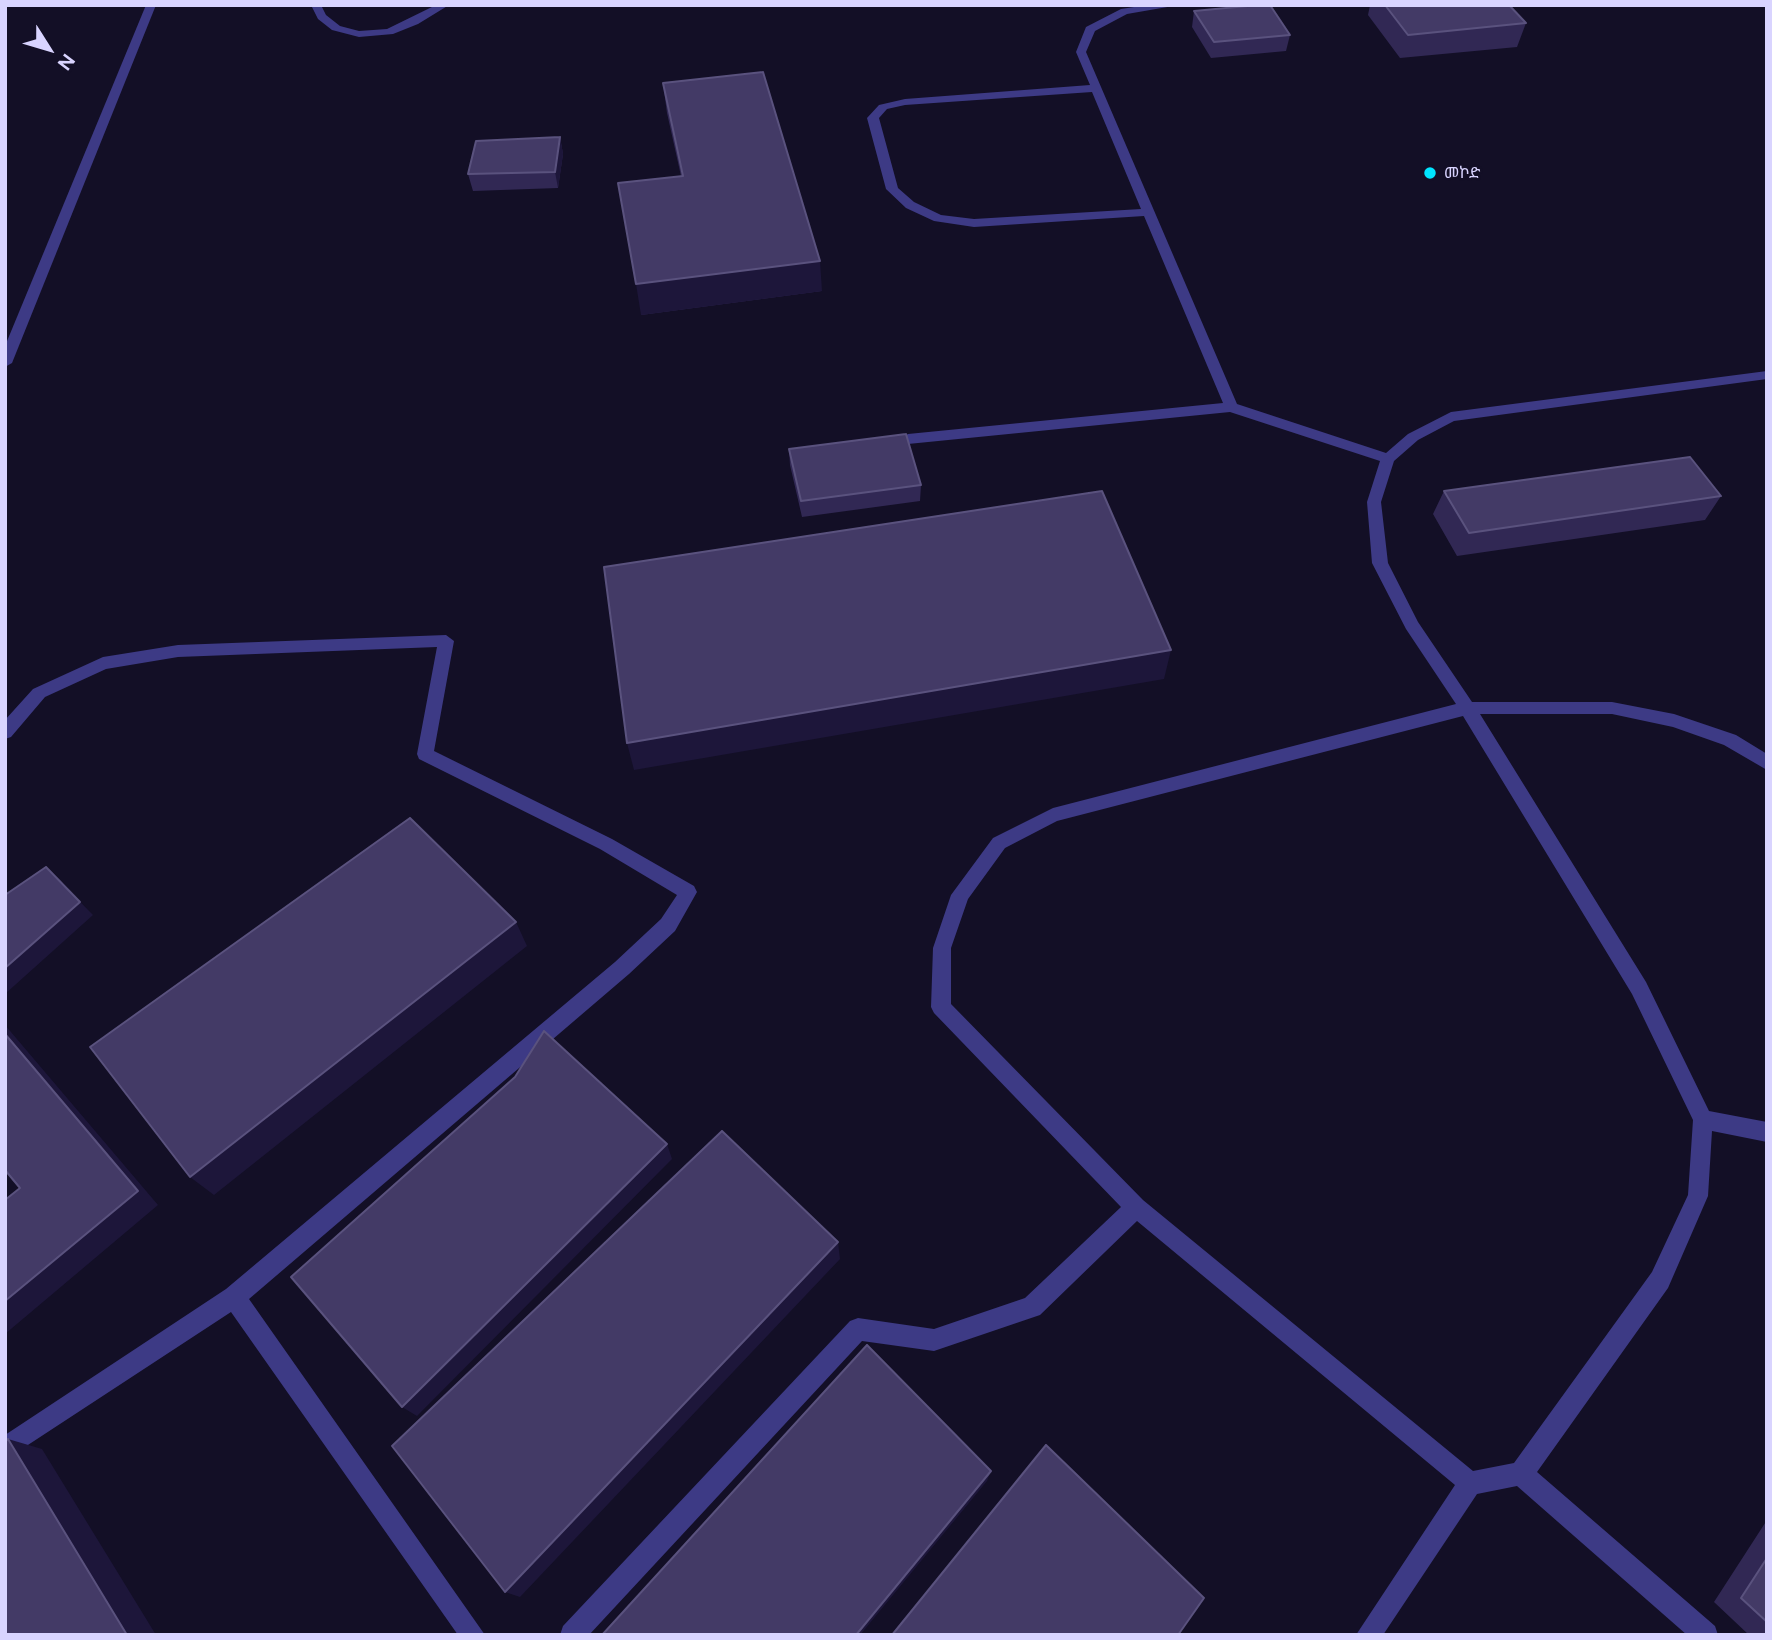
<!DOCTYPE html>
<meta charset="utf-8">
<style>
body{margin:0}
#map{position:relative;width:1772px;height:1640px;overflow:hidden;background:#130f26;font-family:Figtree,sans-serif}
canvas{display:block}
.frame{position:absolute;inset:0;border:7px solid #d9d4ff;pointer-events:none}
.north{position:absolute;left:14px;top:14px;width:70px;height:70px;-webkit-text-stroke:5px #130f26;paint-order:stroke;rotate:127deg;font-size:19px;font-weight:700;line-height:28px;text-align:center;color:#d9d4ff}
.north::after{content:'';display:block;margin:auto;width:24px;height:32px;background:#d9d4ff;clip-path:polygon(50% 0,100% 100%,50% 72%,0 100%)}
</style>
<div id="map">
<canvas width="1772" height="1640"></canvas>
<div class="frame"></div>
<div class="north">N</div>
</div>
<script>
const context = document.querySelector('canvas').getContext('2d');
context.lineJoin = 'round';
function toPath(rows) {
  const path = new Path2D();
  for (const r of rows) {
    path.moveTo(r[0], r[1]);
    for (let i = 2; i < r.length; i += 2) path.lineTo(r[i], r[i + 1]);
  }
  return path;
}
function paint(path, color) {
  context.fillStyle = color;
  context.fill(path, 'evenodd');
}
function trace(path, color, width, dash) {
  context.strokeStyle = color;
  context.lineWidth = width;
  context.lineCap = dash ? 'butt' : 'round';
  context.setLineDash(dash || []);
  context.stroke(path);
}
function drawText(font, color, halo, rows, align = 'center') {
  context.font = font + ' Figtree,"Noto Sans Ethiopic",sans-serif';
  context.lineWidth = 5;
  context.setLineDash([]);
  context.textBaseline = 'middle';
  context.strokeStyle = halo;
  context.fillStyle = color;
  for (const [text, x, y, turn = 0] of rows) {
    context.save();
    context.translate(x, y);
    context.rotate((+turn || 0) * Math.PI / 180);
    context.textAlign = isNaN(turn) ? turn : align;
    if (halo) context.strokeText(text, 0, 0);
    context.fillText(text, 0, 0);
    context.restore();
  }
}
paint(toPath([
 [311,5,321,5,326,15,340,26,359,31,387,29,436,5,449,5,418,24,393,34,359,37,332,30,318,19,311,5],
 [1147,5,1179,5,1127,14,1095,31,1086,52,1237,404,1386,453,1408,434,1451,412,1767,371,1767,379,1454,421,1418,440,1394,461,1381,502,1388,563,1418,622,1472,702,1612,702,1674,714,1736,735,1767,754,1767,770,1724,745,1673,727,1612,714,1480,714,1646,982,1709,1111,1767,1122,1767,1142,1712,1131,1708,1196,1668,1288,1537,1472,1715,1626,1718,1635,1687,1635,1517,1486,1477,1494,1383,1635,1356,1635,1455,1485,1137,1221,1040,1315,934,1351,862,1341,589,1635,560,1635,563,1626,850,1321,858,1318,934,1329,1025,1298,1121,1207,934,1013,931,1007,933,948,951,895,993,838,1053,808,1456,704,1406,629,1372,563,1367,502,1380,461,1230,412,908,444,901,439,908,434,1223,403,1144,216,974,227,934,221,906,208,886,189,867,118,879,105,905,99,1090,85,1076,52,1086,27,1121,9,1147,5],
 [1092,92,1141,209,974,219,941,215,914,202,898,188,879,118,887,109,905,105,1092,92],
 [1463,716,1632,994,1693,1120,1688,1195,1652,1272,1514,1463,1473,1471,1143,1200,951,1004,951,948,968,899,1005,848,1057,821,1463,716],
 [446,635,454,641,434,751,612,839,694,886,697,892,675,931,629,974,249,1299,485,1635,458,1635,231,1312,5,1460,5,1435,226,1289,615,962,661,919,677,895,600,849,419,759,417,754,437,647,178,657,106,669,45,697,11,737,5,739,5,720,33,689,103,657,178,645,446,635]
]), '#3d3a85');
paint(toPath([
 [146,5,156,5,12,363,5,367,5,346,146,5]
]), '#3d3a85');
paint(toPath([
 [1370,5,1509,5,1526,23,1517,47,1400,58,1368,15],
 [1194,11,1290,35,1286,51,1211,58,1192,27],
 [663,83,822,291,641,315,681,176,667,113],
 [560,137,563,154,558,188,473,191,468,174],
 [789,449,921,485,920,501,802,517,790,465],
 [1444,491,1721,496,1705,520,1457,556,1433,514],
 [1767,1520,1767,1635,1749,1635,1714,1602]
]), '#312854');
paint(toPath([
 [560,137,563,154,558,188,555,172],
 [820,261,822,291,641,315,636,284],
 [1171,650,1164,679,634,770,627,743],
 [46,867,93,915,5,994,5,968],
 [516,922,527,946,214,1195,190,1177],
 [5,1025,158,1205,5,1334,5,1301,138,1191,5,1034],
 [667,1144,672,1159,417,1416,402,1407],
 [838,1242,840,1259,520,1597,505,1592],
 [8,1439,42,1449,156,1635,127,1635],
 [991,1471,987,1481,860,1635,856,1635]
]), '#1d163a');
const building = toPath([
 [1258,5,1270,5,1290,35,1214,42,1194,11,1258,5],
 [1385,5,1509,5,1526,23,1408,35,1385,5],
 [763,72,820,261,636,284,618,183,683,176,663,83,763,72],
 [560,137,555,172,468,174,476,141,560,137],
 [906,434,921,485,801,501,789,449,906,434],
 [1690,457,1721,496,1469,533,1444,491,1690,457],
 [1102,491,1171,650,627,743,604,567,1102,491],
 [410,818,516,922,190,1177,90,1047,410,818],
 [46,867,80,902,5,968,5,895,46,867],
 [544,1031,667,1144,402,1407,291,1277,515,1077,544,1031],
 [5,1034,138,1191,5,1301,5,1200,20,1188,5,1170,5,1034],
 [722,1131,838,1242,505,1592,392,1446,722,1131],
 [867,1345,991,1471,856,1635,602,1635,867,1345],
 [8,1439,127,1635,5,1635,5,1442,8,1439],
 [1046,1445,1204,1598,1178,1635,892,1635,1046,1445],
 [1767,1558,1767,1622,1741,1598,1767,1558]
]);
paint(building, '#433a66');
trace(building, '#5a527e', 2);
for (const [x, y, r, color] of [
 [1430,173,7,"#00e5ff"]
]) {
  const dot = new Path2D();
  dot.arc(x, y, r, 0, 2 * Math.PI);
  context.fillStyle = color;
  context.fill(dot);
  trace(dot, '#130f26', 2.5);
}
drawText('16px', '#d9d4ff', '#130f26', [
 ["መኮድ",1444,173]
], 'left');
</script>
